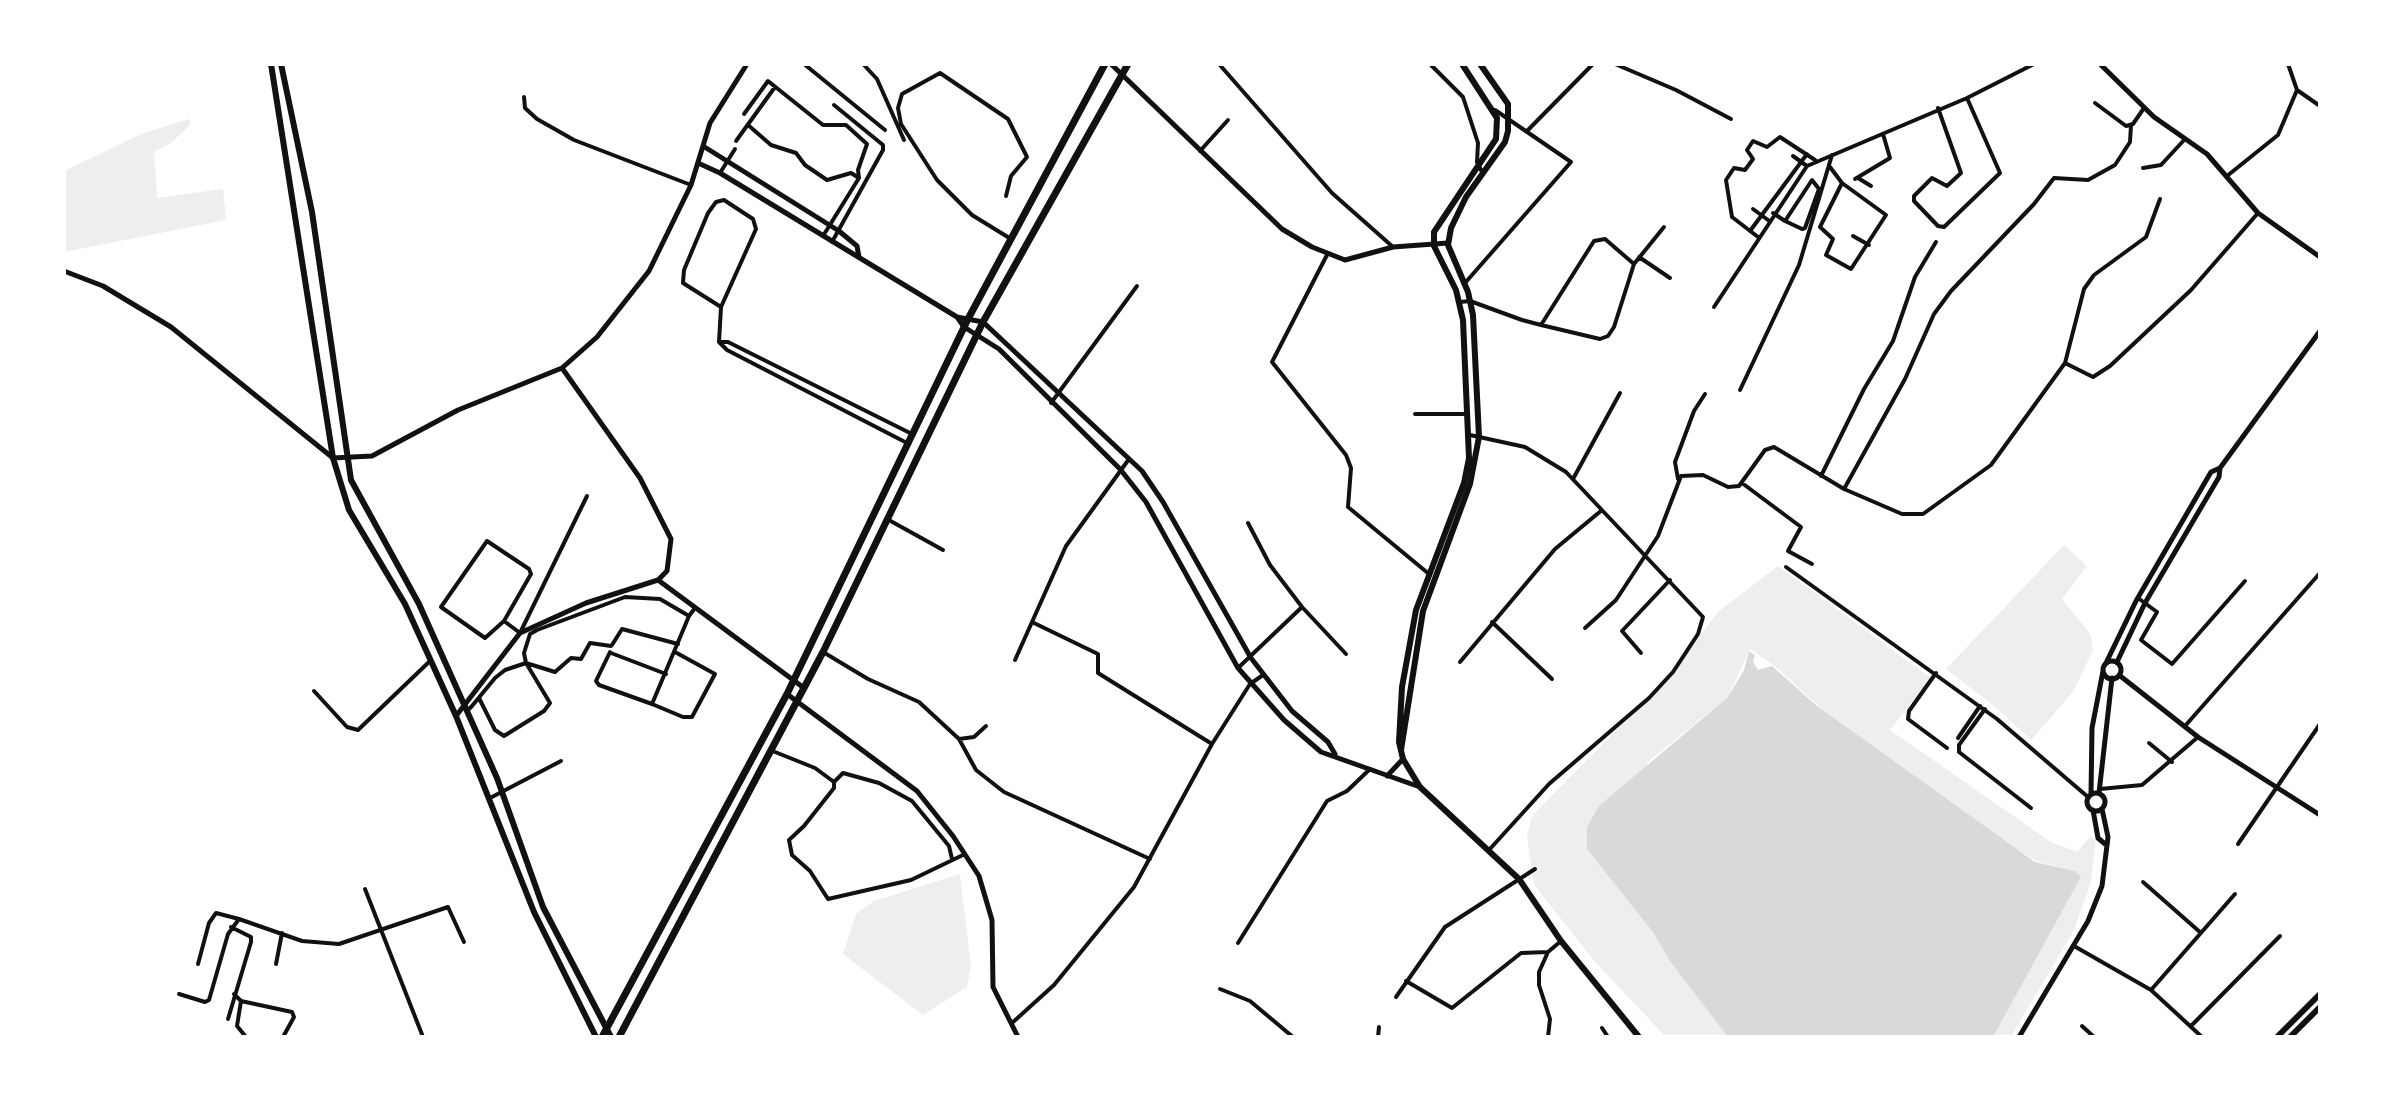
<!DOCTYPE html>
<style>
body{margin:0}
#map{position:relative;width:2384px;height:1101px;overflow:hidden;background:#fff;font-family:Rubik,sans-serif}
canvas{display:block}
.frame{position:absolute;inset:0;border:66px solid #fff;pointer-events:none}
</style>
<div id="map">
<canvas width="2384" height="1101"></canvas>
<div class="frame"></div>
</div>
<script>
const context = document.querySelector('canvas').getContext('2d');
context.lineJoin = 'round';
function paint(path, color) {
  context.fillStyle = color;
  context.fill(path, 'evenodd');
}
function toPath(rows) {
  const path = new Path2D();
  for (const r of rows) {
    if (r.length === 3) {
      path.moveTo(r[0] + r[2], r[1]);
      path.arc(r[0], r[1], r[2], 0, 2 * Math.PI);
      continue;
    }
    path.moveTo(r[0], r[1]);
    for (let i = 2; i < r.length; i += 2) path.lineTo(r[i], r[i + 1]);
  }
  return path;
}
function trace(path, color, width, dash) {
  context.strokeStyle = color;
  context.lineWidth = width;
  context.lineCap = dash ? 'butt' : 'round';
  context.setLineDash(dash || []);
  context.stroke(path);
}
paint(toPath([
 [189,119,191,124,171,143,154,152,157,198,223,189,226,220,64,252,64,171,141,134],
 [2064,545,2087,566,2062,599,2091,635,2093,650,2073,692,2031,740,1998,709,1946,669],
 [1778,566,1931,678,1890,730,2051,842,2077,852,2090,837,2096,839,2091,882,2074,930,2011,1037,1993,1037,2081,877,2074,871,2036,861,2021,852,1825,712,1776,667,1750,649,1728,697,1650,760,1587,849,1652,930,1728,1037,1666,1037,1596,963,1534,885,1527,836,1532,816,1667,679,1719,611],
 [960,874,971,967,967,987,923,1015,843,954,856,914,874,901]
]), '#eee');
paint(toPath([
 [1749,651,1755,655,1753,662,1758,670,1772,666,1817,706,2035,862,2075,871,2081,877,1993,1037,1728,1037,1670,961,1653,932,1587,849,1587,827,1599,806,1728,697,1744,670]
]), '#d9d9d9');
trace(toPath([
 [804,64,885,130],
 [863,64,877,79,904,140],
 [1219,64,1332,193,1393,247],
 [1615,64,1676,90,1731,119],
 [1431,65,1463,97,1478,143,1477,162,1483,174],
 [2297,90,2320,106],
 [524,97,525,108,537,119,574,140,691,185],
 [2095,103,2126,126,2133,124,2144,108],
 [1938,108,1961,173,1947,186,1932,178,1914,196,1914,201,1938,226,1944,227,2000,173,1967,98],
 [744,114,768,81,823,125,846,125,867,144,858,170,859,178,823,236],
 [748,125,771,145,796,153,805,165,827,180,851,173,859,178],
 [1527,131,1593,64],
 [736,141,775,87],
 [1200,151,1228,120],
 [1793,156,1807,166],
 [1830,167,1842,183,1886,215,1851,269,1826,255,1833,239,1820,227,1842,183],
 [2143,168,2161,165,2185,139],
 [720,173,735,149],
 [2227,176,2278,135,2297,90,2288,64],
 [1858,178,1871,186],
 [1855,179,1890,158,1883,134],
 [1006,196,1011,176,1027,157,1008,119,940,73,902,94,898,108,901,124,937,180,972,215,1011,239],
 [1753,209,1768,220],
 [1773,213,1785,221,1802,229,1805,228,1819,189,1812,180,1785,221],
 [1750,231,1807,154],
 [1853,236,1869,245],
 [1758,237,1732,217,1726,180,1734,168,1745,170,1753,159,1747,150,1753,141,1767,147,1780,137,1815,160],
 [832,242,883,150,883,145,834,105],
 [1328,253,1272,362,1346,455,1351,468,1348,507,1429,574],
 [1639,257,1670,278],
 [1634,264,1664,227],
 [1465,283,1571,162,1495,110],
 [1460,302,1470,301,1522,320,1541,325,1600,339,1608,336,1614,327,1634,264,1605,239,1594,241,1541,325],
 [721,307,683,283,684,270,708,213,716,202,724,200,753,219,756,229,721,307,719,342,727,350,907,443],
 [1714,307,1807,166,1967,98,2034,64],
 [719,342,728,342,912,434],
 [2065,363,2084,289,2094,275,2146,237,2160,199],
 [1740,390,1799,265,1832,155],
 [1051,403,1137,286],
 [1415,414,1467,414],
 [1470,435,1525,447,1566,472,1703,617,1698,634,1673,672,1649,698,1549,784,1489,850],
 [1821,476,1864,389,1893,341,1915,277,1936,242],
 [1573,479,1620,393],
 [1678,479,1675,462,1694,411,1705,394],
 [1742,483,1801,527,1788,551,1812,564],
 [1844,489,1905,379,1934,314,1951,291,2034,204,2054,178,2088,180,2115,165,2130,142,2131,125],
 [887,519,943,550],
 [1248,523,1270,565,1302,607,1346,654],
 [487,541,529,569,531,574,504,621,485,638,441,607,487,541],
 [1786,567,1997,719,2088,797],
 [2138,598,2157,612,2141,640,2172,664,2245,581],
 [504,621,520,633,587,496],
 [1492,622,1552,679],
 [1034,623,1098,654,1098,673,1212,744],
 [1585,628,1616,600,1658,536,1681,476,1703,475,1728,487,1739,486,1765,450,1774,447,1844,489,1902,514,1923,514,1991,465,2065,363,2093,377,2110,366,2191,290,2258,213],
 [612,645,622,629,678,644],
 [611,646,590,643,581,659,571,658,555,672,526,663,524,653,530,634,537,630,625,597,660,599,689,616],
 [610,652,596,681,599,685,652,704,689,616,695,608],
 [823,652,868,679,919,702,959,739,974,737,986,726],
 [611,653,666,674],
 [1641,653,1622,631,1670,580],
 [1015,660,1066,546,1129,459],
 [1460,662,1555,549,1602,510],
 [1238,668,1302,607],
 [1936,673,1909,711,1908,719,1947,748],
 [314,691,347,727,358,730,430,661],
 [652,704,683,717,692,717,715,674,675,652],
 [1985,709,1959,745,1959,752,2031,808],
 [468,710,472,706,495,678,505,670,526,663,550,703,544,711,504,736,495,730,479,698],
 [2185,726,2320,573],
 [1958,738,1980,706],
 [959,739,976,770,1004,792,1150,859],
 [2149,743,2172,762],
 [770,750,815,768,834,782,834,788,804,826,789,840,792,855,810,871,828,899,911,880,965,854],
 [834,782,843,773,879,783,912,801,949,846,952,859],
 [2100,789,2142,785,2198,737],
 [490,798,561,761],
 [2238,844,2320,724],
 [2143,882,2201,933],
 [365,889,423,1037],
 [1238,943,1327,801,1347,791,1370,769],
 [2074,946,2151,990,2202,1037],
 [198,964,209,923,216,913,239,919],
 [276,964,282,933],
 [1406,981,1452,1008,1521,953,1548,952],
 [1220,989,1250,1001,1293,1037],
 [2151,990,2235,894],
 [179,994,205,1002,209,1000,228,934,239,919,302,941,339,944,448,907,464,942],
 [234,994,241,1001,292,1012,294,1017,283,1037],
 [1396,997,1445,927,1535,869],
 [241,1001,237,1026,246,1037],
 [228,1019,251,942,251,937,231,927],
 [1012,1023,1054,985,1134,887,1212,744,1250,684,1263,675],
 [2082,1026,2094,1037],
 [2191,1026,2280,936],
 [1602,1028,1608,1037],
 [1378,1037,1379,1027],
 [1548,1037,1550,1019,1539,985,1539,972,1548,952,1561,941]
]), '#111', 4);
trace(toPath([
 [1111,64,1282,229,1312,247,1345,260,1393,247,1448,243],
 [2100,64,2154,117,2207,154,2258,213,2320,257],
 [703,146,839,231,857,246,859,257],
 [698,163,720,173,957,317,964,327,999,349,1120,469,1146,502,1238,668,1284,720,1321,752,1420,787],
 [64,271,103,286,171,327,333,458,372,456,458,410,562,368,597,337,649,271,691,185,710,123,747,64],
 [957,317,983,322,1142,471,1163,502,1251,658,1292,711,1328,742,1335,754],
 [562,368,640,478,671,539,667,571,658,580],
 [2112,670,9],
 [2117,662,2145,603,2219,477,2220,468],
 [2106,663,2136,601,2211,472,2220,468,2320,331],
 [2119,675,2198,737,2320,815],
 [787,694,917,791,953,836,979,876,992,920,993,987,1018,1037],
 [456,716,520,633,586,603,658,580,804,688],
 [1387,776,1403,759],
 [2096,802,9],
 [2099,793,2112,678],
 [2091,794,2092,728,2103,671],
 [2093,810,2098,838,2105,844],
 [2019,1037,2088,921,2102,886,2108,837,2102,809]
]), '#111', 5);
trace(toPath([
 [271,64,333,458,349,510,405,604,456,716,534,912,596,1037],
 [281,64,312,212,351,480,419,604,497,778,543,907,611,1037],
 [1462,64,1497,118,1496,139,1434,232,1434,246,1456,290,1463,320,1469,458,1464,483,1416,610,1402,687,1399,742,1403,759,1420,787,1519,879,1561,941,1639,1037],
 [1401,750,1423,611,1470,484,1479,437,1473,315,1468,292,1448,245,1451,228,1466,197,1505,142,1508,131,1508,104,1480,64],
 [2277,1037,2320,994],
 [2290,1037,2320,1007]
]), '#111', 6);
trace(toPath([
 [602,1037,787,694,968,319,1105,64],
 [619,1037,823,652,983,322,1128,64]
]), '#111', 7);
</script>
